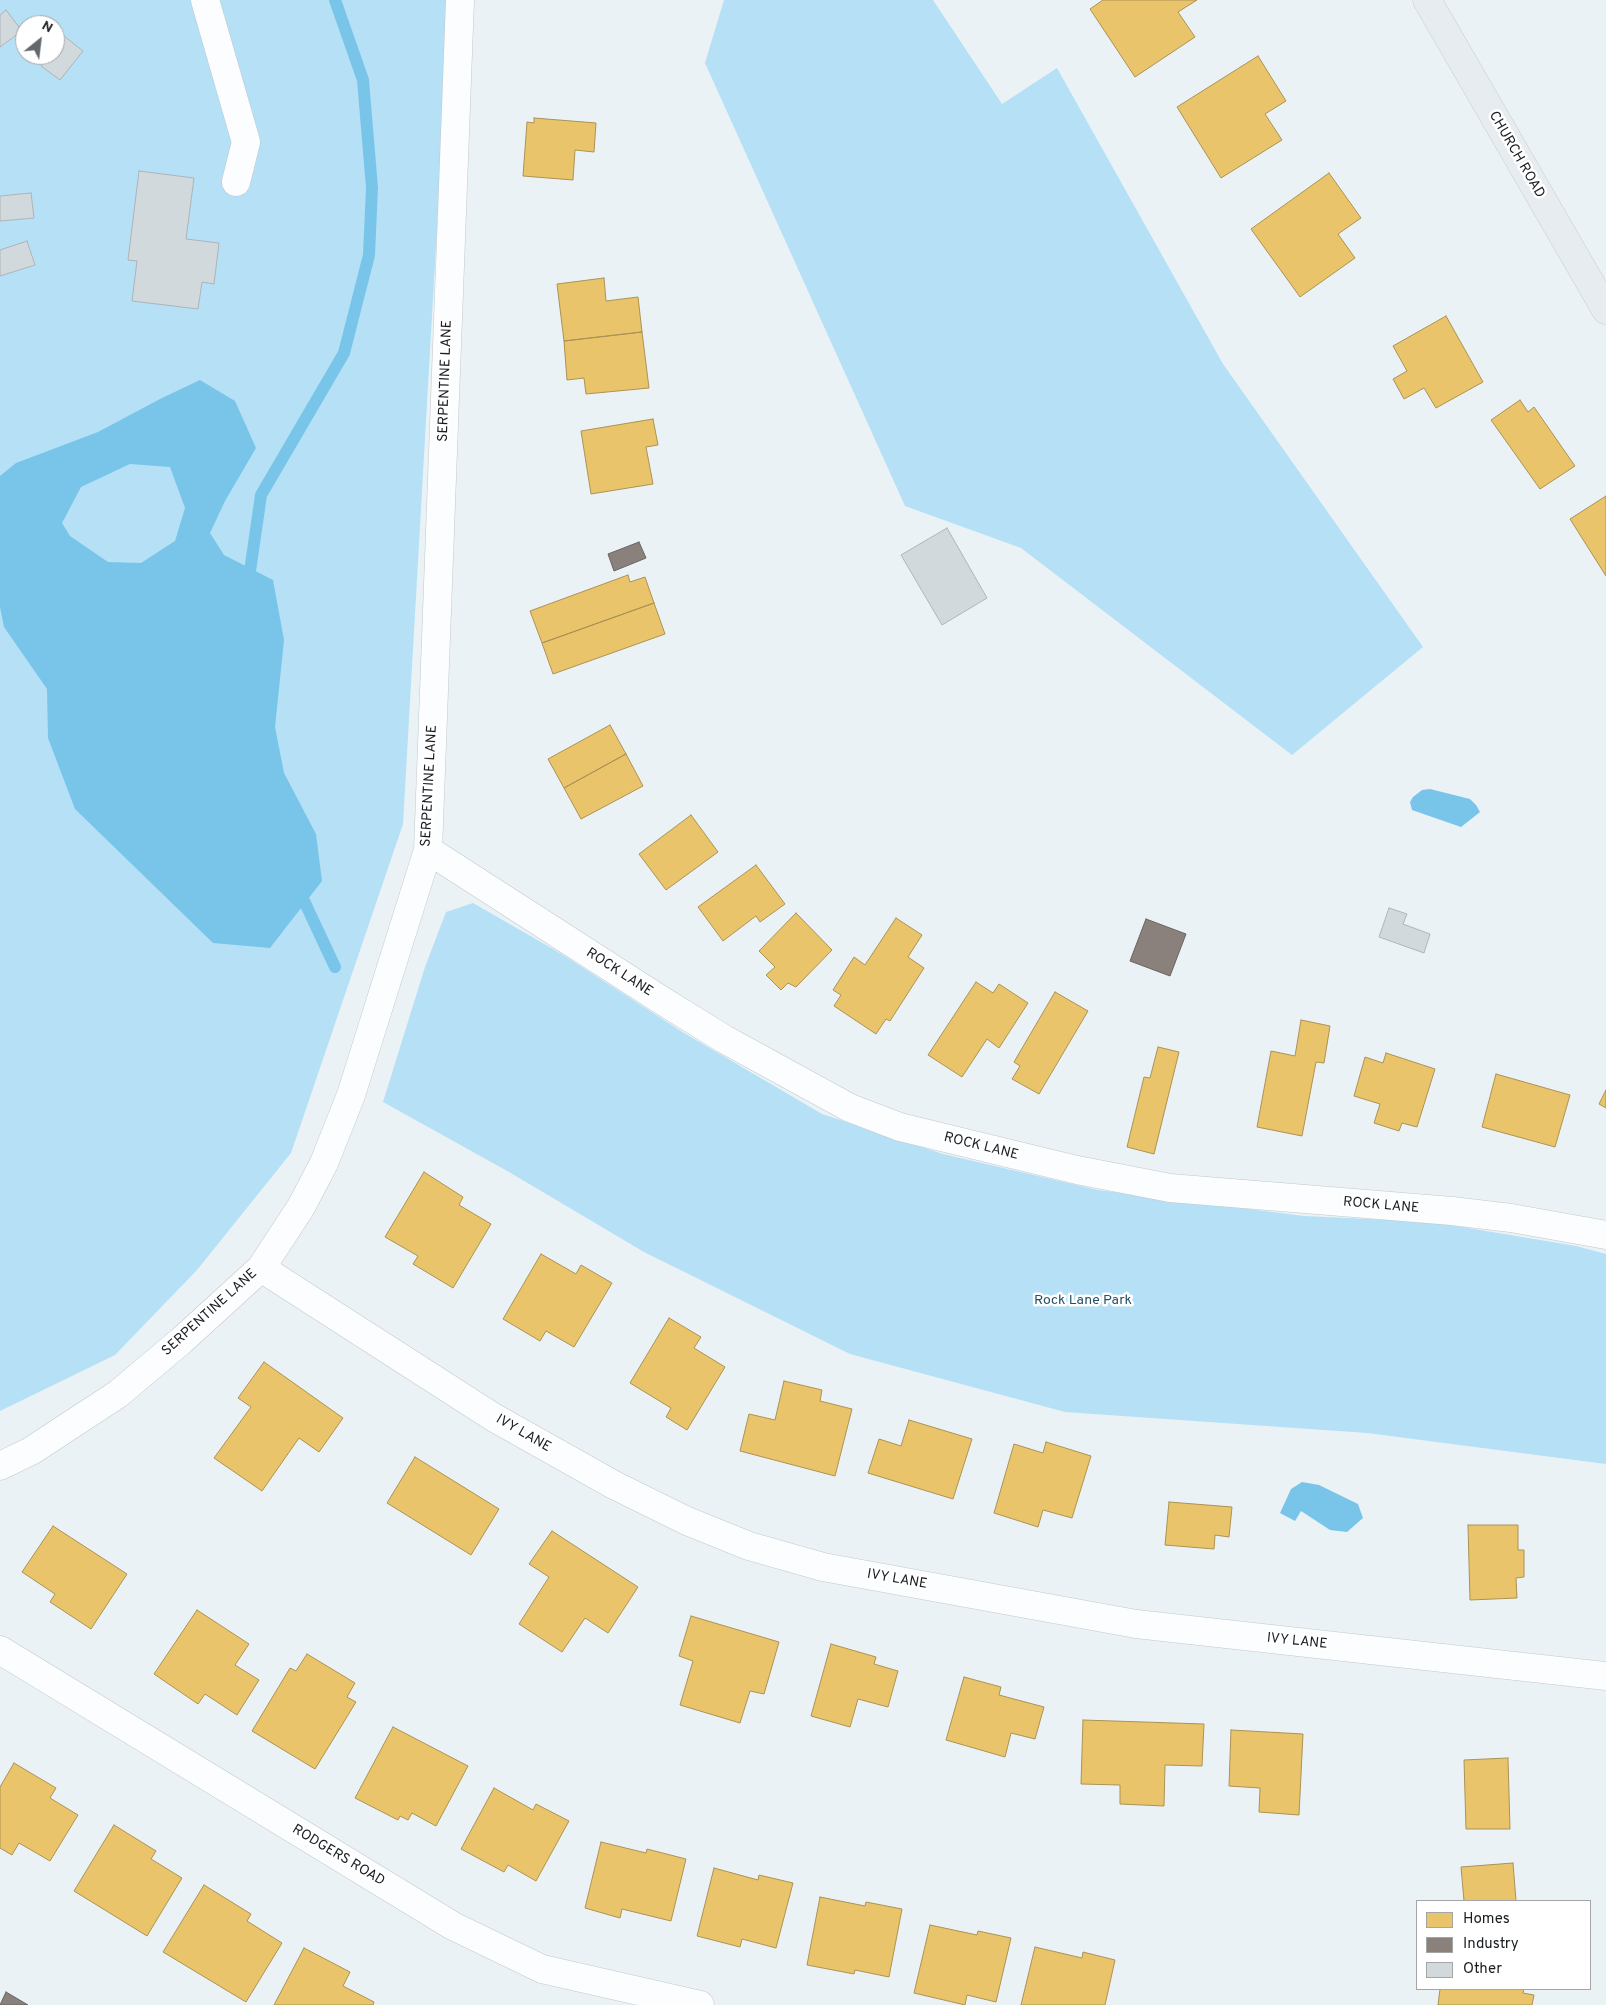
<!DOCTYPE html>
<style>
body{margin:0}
#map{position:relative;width:1606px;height:2005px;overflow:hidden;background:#eaf2f6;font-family:Overpass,sans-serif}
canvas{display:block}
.legend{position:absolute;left:1416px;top:1900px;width:175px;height:90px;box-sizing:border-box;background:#fff;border:1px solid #a3a5a6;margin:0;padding:6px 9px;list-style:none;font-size:15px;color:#191e21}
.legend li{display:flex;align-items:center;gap:10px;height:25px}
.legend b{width:25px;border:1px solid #a3a5a6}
.north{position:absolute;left:15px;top:15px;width:50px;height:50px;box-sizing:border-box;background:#fff;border:1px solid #a3a5a6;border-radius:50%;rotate:29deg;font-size:14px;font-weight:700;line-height:20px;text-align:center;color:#191e21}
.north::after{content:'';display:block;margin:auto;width:18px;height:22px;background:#62686c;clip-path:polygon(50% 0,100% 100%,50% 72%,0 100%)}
</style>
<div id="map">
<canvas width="1606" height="2005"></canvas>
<ul class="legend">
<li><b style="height:14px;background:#e9c46a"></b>Homes</li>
<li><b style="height:14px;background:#8a817c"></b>Industry</li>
<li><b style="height:14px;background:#d2d9dc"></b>Other</li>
</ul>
<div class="north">N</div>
</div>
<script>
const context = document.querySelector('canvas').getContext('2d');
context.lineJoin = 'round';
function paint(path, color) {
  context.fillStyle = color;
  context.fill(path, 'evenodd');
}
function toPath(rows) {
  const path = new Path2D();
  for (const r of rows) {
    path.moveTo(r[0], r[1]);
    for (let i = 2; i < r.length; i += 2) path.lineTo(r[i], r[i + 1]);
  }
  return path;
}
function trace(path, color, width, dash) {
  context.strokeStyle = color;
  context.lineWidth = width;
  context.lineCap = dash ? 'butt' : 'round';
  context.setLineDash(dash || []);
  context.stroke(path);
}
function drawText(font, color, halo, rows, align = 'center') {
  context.font = font + ' Overpass,sans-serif';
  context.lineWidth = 5;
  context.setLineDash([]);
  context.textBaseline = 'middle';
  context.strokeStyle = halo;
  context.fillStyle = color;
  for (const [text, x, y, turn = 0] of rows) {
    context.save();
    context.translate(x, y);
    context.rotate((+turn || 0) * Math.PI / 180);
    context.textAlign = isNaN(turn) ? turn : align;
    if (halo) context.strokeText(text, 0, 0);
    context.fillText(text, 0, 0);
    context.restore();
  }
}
paint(toPath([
 [0,0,450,0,403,824,291,1153,197,1270,115,1355,0,1411],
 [25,25,55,25,55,55,25,55],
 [724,0,933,0,1002,104,1057,68,1223,364,1423,647,1292,755,1021,548,905,506,705,63],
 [473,903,560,953,684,1033,822,1114,943,1154,1098,1190,1304,1216,1432,1222,1576,1246,1606,1254,1606,1464,1367,1433,1065,1412,850,1354,644,1252,509,1172,383,1102,425,967,446,912]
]), '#b5e0f6');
paint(toPath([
 [200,380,235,401,256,448,225,501,210,533,224,555,273,580,284,640,275,727,284,773,316,834,322,881,270,948,213,943,75,809,48,738,47,689,4,627,0,607,0,476,16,463,98,432,160,399],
 [130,464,170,467,185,508,175,541,141,563,108,562,70,536,62,523,81,487],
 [1430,789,1470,799,1476,805,1480,812,1461,827,1412,810,1410,802,1413,797,1422,790],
 [1302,1482,1319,1485,1358,1504,1363,1518,1347,1532,1330,1530,1301,1511,1295,1521,1280,1513,1291,1489]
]), '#79c5e9');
const homes = toPath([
 [1103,0,1197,0,1178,12,1195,37,1135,77,1090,9,1103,0],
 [1258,56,1286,101,1265,114,1282,140,1221,178,1177,107,1258,56],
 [534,118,596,123,594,152,575,150,573,180,523,176,527,122,534,123,534,118],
 [1329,173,1361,218,1338,234,1355,258,1300,297,1251,229,1329,173],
 [604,278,606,301,638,297,642,332,564,341,557,284,604,278],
 [1446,316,1483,382,1436,408,1424,388,1404,399,1393,379,1407,371,1393,346,1446,316],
 [642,332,649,388,586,394,584,378,567,380,564,341,642,332],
 [1520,400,1528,412,1534,407,1575,466,1540,489,1491,420,1520,400],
 [653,419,658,445,646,447,653,484,591,494,581,431,653,419],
 [1606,496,1606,576,1570,519,1606,496],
 [628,575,630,582,645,577,654,603,542,643,530,611,628,575],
 [654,603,665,634,553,674,542,643,654,603],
 [610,725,626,754,564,788,548,759,610,725],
 [626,754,643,786,581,819,564,788,626,754],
 [691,815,718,852,666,890,639,854,691,815],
 [756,865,785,904,760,922,756,916,723,941,698,907,756,865],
 [796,913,832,950,796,987,788,983,781,990,766,975,775,967,759,951,796,913],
 [896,918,922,935,908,957,924,968,890,1021,886,1019,876,1034,834,1006,841,995,833,990,854,957,865,965,896,918],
 [976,982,993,993,999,984,1028,1003,999,1048,987,1039,962,1077,928,1055,976,982],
 [1055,992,1088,1011,1039,1094,1012,1079,1020,1066,1014,1062,1055,992],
 [1301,1020,1330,1026,1324,1063,1316,1062,1302,1136,1257,1127,1271,1051,1295,1056,1301,1020],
 [1158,1047,1179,1052,1154,1154,1127,1147,1144,1077,1150,1078,1158,1047],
 [1386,1053,1435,1069,1417,1127,1402,1123,1399,1131,1374,1123,1380,1104,1354,1096,1365,1057,1383,1063,1386,1053],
 [1496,1074,1570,1095,1555,1147,1482,1127,1496,1074],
 [1606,1090,1606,1108,1599,1104,1606,1090],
 [424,1172,463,1197,459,1205,491,1224,453,1288,413,1264,418,1256,385,1237,424,1172],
 [541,1254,576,1274,581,1265,612,1283,574,1347,546,1331,540,1341,503,1319,541,1254],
 [669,1318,701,1337,694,1348,725,1367,687,1430,666,1417,671,1408,630,1383,669,1318],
 [264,1362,343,1418,319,1452,299,1438,262,1491,214,1458,251,1407,238,1398,264,1362],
 [784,1381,822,1390,820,1401,852,1409,835,1476,740,1451,749,1414,775,1420,784,1381],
 [909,1420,972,1439,953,1499,868,1473,879,1439,901,1446,909,1420],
 [1046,1442,1091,1456,1072,1518,1043,1510,1038,1527,994,1513,1014,1444,1043,1453,1046,1442],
 [415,1457,499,1509,471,1555,387,1503,415,1457],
 [1169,1502,1232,1507,1229,1537,1215,1535,1214,1549,1165,1545,1169,1502],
 [1468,1525,1518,1525,1518,1550,1524,1550,1524,1577,1516,1578,1517,1598,1470,1600,1468,1525],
 [53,1526,127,1574,91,1629,50,1602,55,1594,22,1572,53,1526],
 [552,1531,638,1587,608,1633,585,1618,562,1652,519,1624,549,1577,529,1564,552,1531],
 [197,1610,249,1644,235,1665,259,1680,237,1715,205,1694,198,1704,154,1674,197,1610],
 [691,1616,779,1642,764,1694,750,1691,740,1723,680,1705,693,1661,679,1656,691,1616],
 [831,1644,876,1657,874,1664,898,1671,888,1707,858,1699,850,1727,811,1716,831,1644],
 [307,1654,355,1683,347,1697,356,1702,315,1769,252,1731,290,1668,296,1671,307,1654],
 [964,1677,1001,1687,999,1695,1044,1707,1035,1739,1011,1733,1005,1757,946,1740,964,1677],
 [1083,1720,1204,1724,1202,1766,1165,1765,1164,1806,1120,1804,1120,1785,1081,1784,1083,1720],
 [393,1727,468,1766,436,1826,412,1813,408,1820,400,1816,398,1820,355,1798,393,1727],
 [1231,1730,1303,1734,1299,1815,1259,1812,1260,1788,1229,1786,1231,1730],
 [1508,1758,1510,1829,1466,1829,1464,1760,1508,1758],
 [14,1763,56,1788,50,1798,78,1815,50,1861,19,1843,12,1855,0,1848,0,1787,14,1763],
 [494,1788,533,1810,536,1804,569,1821,536,1881,508,1865,504,1872,461,1849,494,1788],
 [114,1825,156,1851,151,1859,182,1878,147,1936,74,1891,114,1825],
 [601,1842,646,1853,647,1849,686,1859,671,1921,622,1909,620,1918,585,1908,601,1842],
 [1513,1863,1516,1901,1464,1901,1461,1867,1513,1863],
 [714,1868,758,1880,759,1875,793,1883,776,1948,742,1939,740,1947,697,1936,714,1868],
 [204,1885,251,1914,247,1921,282,1943,246,2002,163,1952,204,1885],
 [820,1897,865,1906,866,1902,902,1909,889,1977,855,1970,854,1974,807,1965,820,1897],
 [930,1925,977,1935,978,1931,1011,1938,996,2002,967,1995,965,2005,914,1993,930,1925],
 [1035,1947,1082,1958,1083,1952,1115,1960,1105,2005,1021,2005,1035,1947],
 [304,1948,350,1972,343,1986,374,2002,373,2005,274,2005,304,1948],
 [1440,1989,1524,1989,1523,1993,1534,1995,1532,2005,1438,2005,1440,1989]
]);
paint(homes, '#e9c46a');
trace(homes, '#ab9254', 1);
const industry = toPath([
 [639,542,646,558,614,571,608,554,639,542],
 [1146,919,1186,934,1170,976,1130,961,1146,919],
 [6,1992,28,2005,0,2005,6,1992]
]);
paint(industry, '#8a817c');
trace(industry, '#686361', 1);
trace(toPath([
 [248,585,261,495,344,353,369,255,372,188,363,80,335,0],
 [298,888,335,967]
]), '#79c5e9', 12);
const building = toPath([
 [6,10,22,31,0,47,0,15,6,10],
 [64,36,83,51,60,80,41,66,49,55,55,55,55,48,64,36],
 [139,171,194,178,186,239,219,243,214,284,202,282,198,309,132,301,137,261,128,260,139,171],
 [31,193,34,218,0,221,0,196,31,193],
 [27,241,35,265,0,276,0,250,27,241],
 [947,528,987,598,942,625,901,555,947,528],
 [1389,908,1407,914,1403,924,1430,934,1424,953,1379,937,1389,908]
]);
paint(building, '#d2d9dc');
trace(building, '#afb4b8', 1);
const minor = toPath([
 [205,0,246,142,236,182],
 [428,850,658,998,724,1039,850,1108,900,1127,1077,1170,1170,1188,1452,1211,1511,1218,1606,1235],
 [261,1268,493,1417,614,1485,687,1521,749,1546,823,1567,1136,1624,1606,1676],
 [0,1466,31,1451,118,1394,181,1341,261,1268,301,1207,324,1163,351,1095,428,850,460,0],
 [0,1650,453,1926,542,1969,700,2005]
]);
const major = toPath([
 [1427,0,1606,310]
]);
trace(minor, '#c2c8cb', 29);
trace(major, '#cacdcf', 29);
trace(minor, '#fcfdfe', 28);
trace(major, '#e6ecef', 28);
drawText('14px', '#191e21', '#fff', [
 ["CHURCH ROAD",1516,155,60],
 ["SERPENTINE LANE",446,381,-88],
 ["SERPENTINE LANE",430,786,-87],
 ["ROCK LANE",619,973,33],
 ["ROCK LANE",981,1147,14],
 ["ROCK LANE",1381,1206,5],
 ["SERPENTINE LANE",210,1313,-42],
 ["IVY LANE",523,1434,30],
 ["IVY LANE",897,1580,10],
 ["IVY LANE",1297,1642,6],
 ["RODGERS ROAD",338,1856,31]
]);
drawText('14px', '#255166', '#fff', [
 ["Rock Lane Park",1083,1301]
]);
</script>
